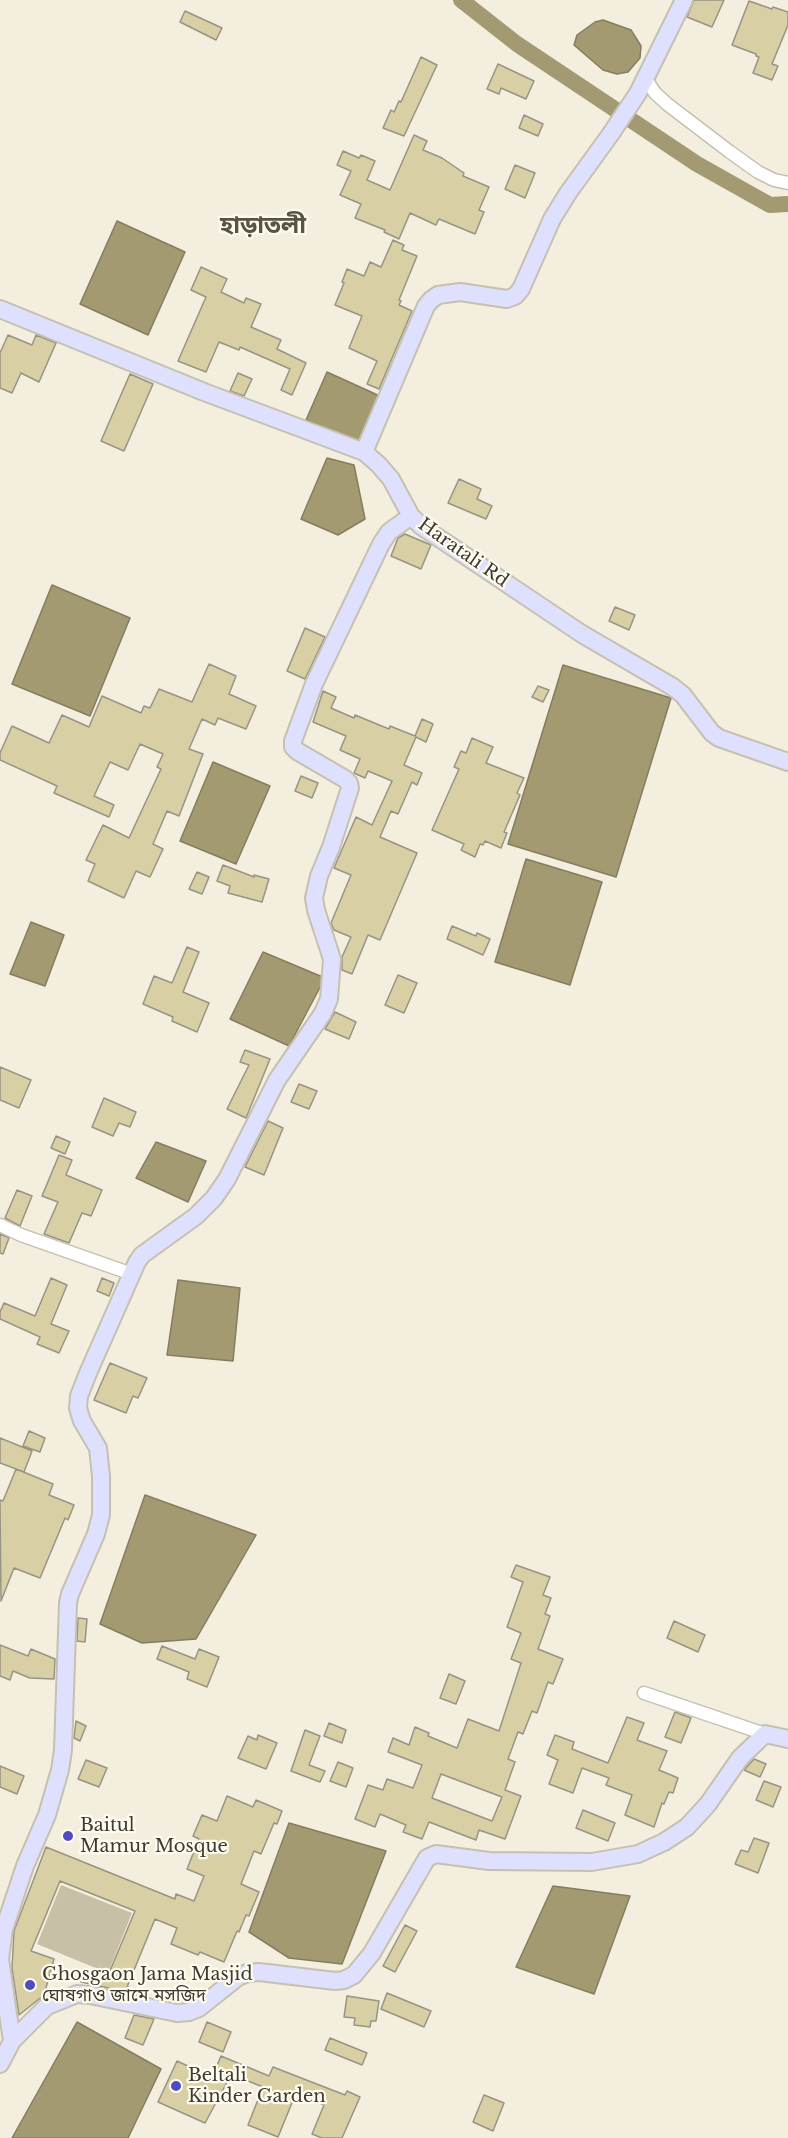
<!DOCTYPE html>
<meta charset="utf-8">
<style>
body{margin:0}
canvas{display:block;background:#f3eede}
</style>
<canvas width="788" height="2138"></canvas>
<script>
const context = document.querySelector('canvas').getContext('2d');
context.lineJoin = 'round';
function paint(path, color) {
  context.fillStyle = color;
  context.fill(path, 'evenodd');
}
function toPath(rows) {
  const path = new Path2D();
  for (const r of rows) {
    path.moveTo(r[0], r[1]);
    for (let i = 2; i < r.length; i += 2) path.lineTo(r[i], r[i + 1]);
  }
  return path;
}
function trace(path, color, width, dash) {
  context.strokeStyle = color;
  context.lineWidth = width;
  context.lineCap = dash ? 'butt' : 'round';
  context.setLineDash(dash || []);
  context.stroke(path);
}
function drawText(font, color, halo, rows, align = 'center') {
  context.font = font + ' "Libre Baskerville","Noto Sans Bengali",serif';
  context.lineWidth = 4.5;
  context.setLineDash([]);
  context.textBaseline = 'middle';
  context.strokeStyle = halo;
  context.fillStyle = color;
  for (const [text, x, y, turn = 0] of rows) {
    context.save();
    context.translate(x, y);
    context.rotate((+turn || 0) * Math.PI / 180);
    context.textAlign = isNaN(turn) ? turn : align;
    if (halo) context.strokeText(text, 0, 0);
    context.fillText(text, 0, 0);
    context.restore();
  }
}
paint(toPath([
 [61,1885,132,1913,108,1973,37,1944]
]), '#c7c0a7');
const water = toPath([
 [603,20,631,30,641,46,640,58,628,72,617,74,603,70,574,45,577,35,595,22,603,20],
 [117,221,185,252,148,335,80,304,117,221],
 [327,372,382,397,361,444,306,420,327,372],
 [327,458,354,465,365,519,338,535,301,519,327,458],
 [52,585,130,618,90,716,12,684,52,585],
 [563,665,671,698,616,877,508,844,563,665],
 [213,762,270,786,236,864,180,841,213,762],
 [526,859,602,882,570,985,495,962,526,859],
 [31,922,64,935,45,986,10,974,31,922],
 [263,952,325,978,289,1046,230,1019,263,952],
 [156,1142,206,1161,188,1202,136,1178,156,1142],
 [178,1280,240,1288,233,1361,167,1355,178,1280],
 [145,1495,256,1535,196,1639,142,1643,100,1624,145,1495],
 [289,1823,386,1851,342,1964,289,1958,249,1932,289,1823],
 [553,1886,630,1896,594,1994,516,1967,553,1886],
 [77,2022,161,2069,128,2138,12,2138,77,2022]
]);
paint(water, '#a49a72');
trace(water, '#857d5f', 1.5);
trace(toPath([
 [461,0,517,44,697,164,770,205,788,204]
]), '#a49a72', 16);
const building = toPath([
 [694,0,724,0,712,27,687,17,694,0],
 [749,1,772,9,773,7,788,12,788,25,772,64,778,66,772,80,753,73,759,57,756,56,756,54,732,45,749,1],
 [185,11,222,28,216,40,180,22,185,11],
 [421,57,437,65,404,136,383,128,391,110,394,112,399,101,401,102,421,57],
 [498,64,534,81,526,99,501,88,499,94,487,89,498,64],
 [524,115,543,124,538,136,519,128,524,115],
 [414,135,427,141,423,150,442,158,464,173,463,176,489,187,479,210,484,212,475,234,439,219,436,225,410,213,399,239,384,232,385,230,355,218,361,204,340,195,351,171,337,165,343,151,359,158,361,155,375,161,367,180,390,190,414,135],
 [515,165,535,173,525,198,505,189,515,165],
 [393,240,404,245,402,250,417,256,399,300,401,301,399,305,412,311,379,389,367,384,377,361,349,348,362,316,335,305,344,283,342,282,347,269,364,276,370,262,381,267,393,240],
 [201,267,227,279,221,292,244,303,246,298,261,304,251,327,281,340,277,349,306,363,292,395,281,390,290,369,240,347,239,350,219,342,206,372,178,361,206,297,191,290,201,267],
 [8,335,32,345,36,335,56,343,39,382,21,373,12,393,0,388,0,353,8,335],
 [238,373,252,379,244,396,230,391,238,373],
 [130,374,153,384,124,451,101,441,130,374],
 [459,479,481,489,477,499,492,506,486,519,448,503,459,479],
 [405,534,431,545,421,569,391,556,398,538,405,534],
 [615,607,635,615,629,630,609,621,615,607],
 [305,628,325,637,305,679,287,671,305,628],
 [209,664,236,676,229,694,256,706,246,729,218,718,215,725,202,719,189,749,203,754,179,816,167,811,153,844,163,849,150,877,136,871,124,898,88,881,95,864,86,860,103,825,129,838,161,769,157,767,163,754,140,744,128,770,110,762,94,796,114,805,109,817,54,793,57,786,0,760,0,753,12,726,49,743,62,715,89,727,102,696,141,713,144,706,150,708,159,689,192,702,209,664],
 [538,686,549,690,543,702,532,697,538,686],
 [323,691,336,697,331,708,354,718,355,715,389,729,390,726,415,736,422,719,433,724,426,742,416,737,404,765,422,773,417,785,412,782,398,814,391,811,380,837,417,853,380,940,368,935,352,974,342,970,342,957,351,937,334,930,331,923,351,875,334,868,356,817,372,825,392,781,368,771,365,778,354,773,360,759,340,750,346,736,313,722,323,691],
 [472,738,493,747,486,763,524,778,517,793,520,795,504,832,507,833,501,848,485,841,483,845,480,844,475,857,461,850,464,844,432,830,459,769,454,767,461,751,466,753,472,738],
 [301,776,318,783,312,798,295,791,301,776],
 [223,865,254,877,254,875,269,879,262,902,228,893,230,886,217,881,223,865],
 [197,872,209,877,202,894,189,889,197,872],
 [452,926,476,936,477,933,490,939,483,955,447,939,452,926],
 [187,947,199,952,183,992,209,1003,197,1032,172,1021,173,1017,143,1004,154,976,172,983,187,947],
 [398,975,417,983,404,1013,385,1005,398,975],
 [335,1012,356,1022,349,1039,325,1029,335,1012],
 [245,1050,270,1059,246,1118,227,1109,249,1065,240,1062,245,1050],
 [0,1067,31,1080,19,1108,0,1100,0,1067],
 [299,1084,317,1091,309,1109,291,1102,299,1084],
 [104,1098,136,1112,130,1127,119,1123,113,1136,92,1127,104,1098],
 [268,1121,283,1128,264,1175,245,1167,268,1121],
 [56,1136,70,1142,65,1154,51,1148,56,1136],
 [59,1155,72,1160,66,1175,102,1190,91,1216,82,1213,69,1243,44,1234,58,1202,42,1196,59,1155],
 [17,1190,32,1196,20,1226,5,1218,17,1190],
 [0,1234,9,1238,3,1254,0,1253,0,1234],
 [51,1278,67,1285,51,1324,69,1331,59,1353,37,1344,40,1337,0,1319,0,1312,4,1303,35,1316,51,1278],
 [102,1278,114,1283,109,1296,97,1291,102,1278],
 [110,1363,147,1378,138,1398,133,1396,126,1413,94,1400,110,1363],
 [29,1431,45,1438,40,1452,23,1446,29,1431],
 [0,1438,32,1451,24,1472,0,1463,0,1438],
 [16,1469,53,1484,49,1495,74,1505,68,1520,65,1518,40,1578,14,1568,1,1601,0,1500,3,1501,16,1469],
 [516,1565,550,1577,543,1595,551,1598,545,1614,550,1616,538,1649,563,1659,553,1684,548,1682,537,1713,532,1711,523,1734,518,1732,508,1759,515,1762,505,1790,521,1796,505,1839,479,1830,476,1840,429,1822,422,1839,403,1832,406,1825,380,1814,375,1827,355,1819,368,1785,383,1790,387,1779,413,1788,422,1765,388,1752,393,1738,409,1745,415,1727,429,1733,428,1736,457,1748,468,1719,499,1731,521,1663,511,1659,521,1633,507,1627,523,1582,511,1577,516,1565],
 [441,1774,502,1797,492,1821,432,1798,441,1774],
 [78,1618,87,1619,85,1642,77,1641,78,1618],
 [674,1621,705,1635,698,1652,667,1638,674,1621],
 [0,1645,28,1656,31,1649,55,1659,54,1679,30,1678,13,1671,10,1680,0,1676,0,1645],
 [162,1646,195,1659,199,1649,219,1657,207,1687,187,1679,189,1672,157,1659,162,1646],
 [449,1674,465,1681,456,1704,440,1698,449,1674],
 [675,1712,691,1718,681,1743,665,1737,675,1712],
 [627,1717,644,1723,637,1740,667,1751,659,1770,678,1778,673,1793,669,1792,664,1804,662,1803,654,1827,625,1815,632,1795,606,1785,609,1778,582,1768,573,1793,549,1784,558,1760,547,1755,555,1735,574,1742,572,1749,608,1763,627,1717],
 [76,1721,86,1726,80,1741,74,1738,76,1721],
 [329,1723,346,1730,342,1743,324,1736,329,1723],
 [305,1730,320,1736,309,1765,325,1771,320,1782,291,1771,305,1730],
 [258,1735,277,1743,266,1769,238,1758,248,1736,257,1740,258,1735],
 [754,1759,766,1764,760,1777,744,1770,754,1759],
 [86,1760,107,1768,99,1787,78,1779,86,1760],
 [338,1762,353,1768,346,1787,330,1781,338,1762],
 [0,1766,24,1776,17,1794,0,1787,0,1766],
 [764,1781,781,1787,773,1807,756,1800,764,1781],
 [227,1796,253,1807,256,1800,282,1811,277,1824,274,1823,261,1854,254,1851,241,1884,259,1892,249,1916,246,1915,239,1932,237,1931,224,1962,200,1952,198,1955,171,1944,177,1928,155,1919,127,1987,129,1987,127,1992,81,1982,87,1970,107,1978,135,1911,60,1881,31,1951,54,1959,44,1995,19,2015,12,1968,14,1931,46,1847,175,1899,176,1894,194,1901,204,1876,187,1869,199,1839,193,1836,202,1815,217,1821,227,1796],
 [583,1810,615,1823,608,1841,576,1828,583,1810],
 [754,1838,769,1843,758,1873,735,1864,741,1850,748,1852,754,1838],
 [405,1925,417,1931,395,1972,383,1966,405,1925],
 [387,1993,431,2011,424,2027,381,2009,387,1993],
 [347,1996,379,2001,376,2021,371,2021,370,2027,354,2025,355,2018,344,2017,347,1996],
 [134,2015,154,2019,143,2045,125,2038,134,2015],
 [207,2022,231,2032,223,2052,199,2042,207,2022],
 [330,2038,367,2053,362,2065,325,2050,330,2038],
 [221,2056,269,2076,273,2067,345,2095,347,2091,360,2097,342,2138,322,2138,312,2134,324,2105,296,2093,278,2137,248,2125,263,2087,238,2077,237,2078,231,2075,205,2123,158,2102,177,2061,212,2077,221,2056],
 [484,2095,504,2103,493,2131,473,2122,484,2095]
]);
paint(building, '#d9cfa5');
trace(building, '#989484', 1.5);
const street = toPath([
 [645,78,655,93,667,104,730,152,758,172,774,180,788,183],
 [0,1225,21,1235,132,1274],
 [644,1693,765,1734]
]);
const secondary = toPath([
 [0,309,204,392,364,452,378,464,391,479,411,516,421,526,582,634,673,687,683,695,712,733,719,738,788,762],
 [364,452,426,306,431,300,438,295,460,292,507,299,515,296,521,289,552,219,568,193,610,135,638,93,684,0],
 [12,2041,0,1959,4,1929,25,1866,47,1815,60,1770,63,1750,68,1603,70,1594,96,1534,101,1515,101,1476,98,1448,82,1421,78,1408,79,1396,88,1373,137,1262,142,1255,196,1216,214,1198,227,1179,277,1080,323,1013,329,999,332,959,316,910,314,898,319,876,331,847,350,788,349,783,345,779,297,751,293,747,293,741,314,684,381,544,389,532,411,516],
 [0,2064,12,2041,47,2006,77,1994,90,1995,177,2013,189,2012,199,2008,238,1977,247,1973,259,1972,335,1981,344,1980,354,1975,372,1953,427,1858,436,1854,489,1861,592,1862,638,1854,664,1842,687,1827,708,1804,740,1758,765,1734,788,1739]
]);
trace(street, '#c5c1b1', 15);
trace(secondary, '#c5c1b1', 20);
trace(street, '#fff', 12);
trace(secondary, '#dee0fe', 16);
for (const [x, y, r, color] of [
 [68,1836,6,"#4f4bc2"],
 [30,1985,6,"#4f4bc2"],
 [176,2086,6,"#4f4bc2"]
]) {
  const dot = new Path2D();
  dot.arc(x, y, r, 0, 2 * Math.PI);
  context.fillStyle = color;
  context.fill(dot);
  trace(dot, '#fffcee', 2);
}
drawText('18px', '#3c3a34', '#fffcee', [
 ["Haratali Rd",463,553,35]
]);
drawText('18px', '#3c3a34', '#fffcee', [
 ["Baitul",80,1826],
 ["Mamur Mosque",80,1847],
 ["Ghosgaon Jama Masjid",42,1975],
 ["ঘোষগাও জামে মসজিদ",42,1996],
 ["Beltali",188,2076],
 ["Kinder Garden",188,2097]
], 'left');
drawText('bold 24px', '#575345', '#fffcee', [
 ["হাড়াতলী",263,226]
]);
</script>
